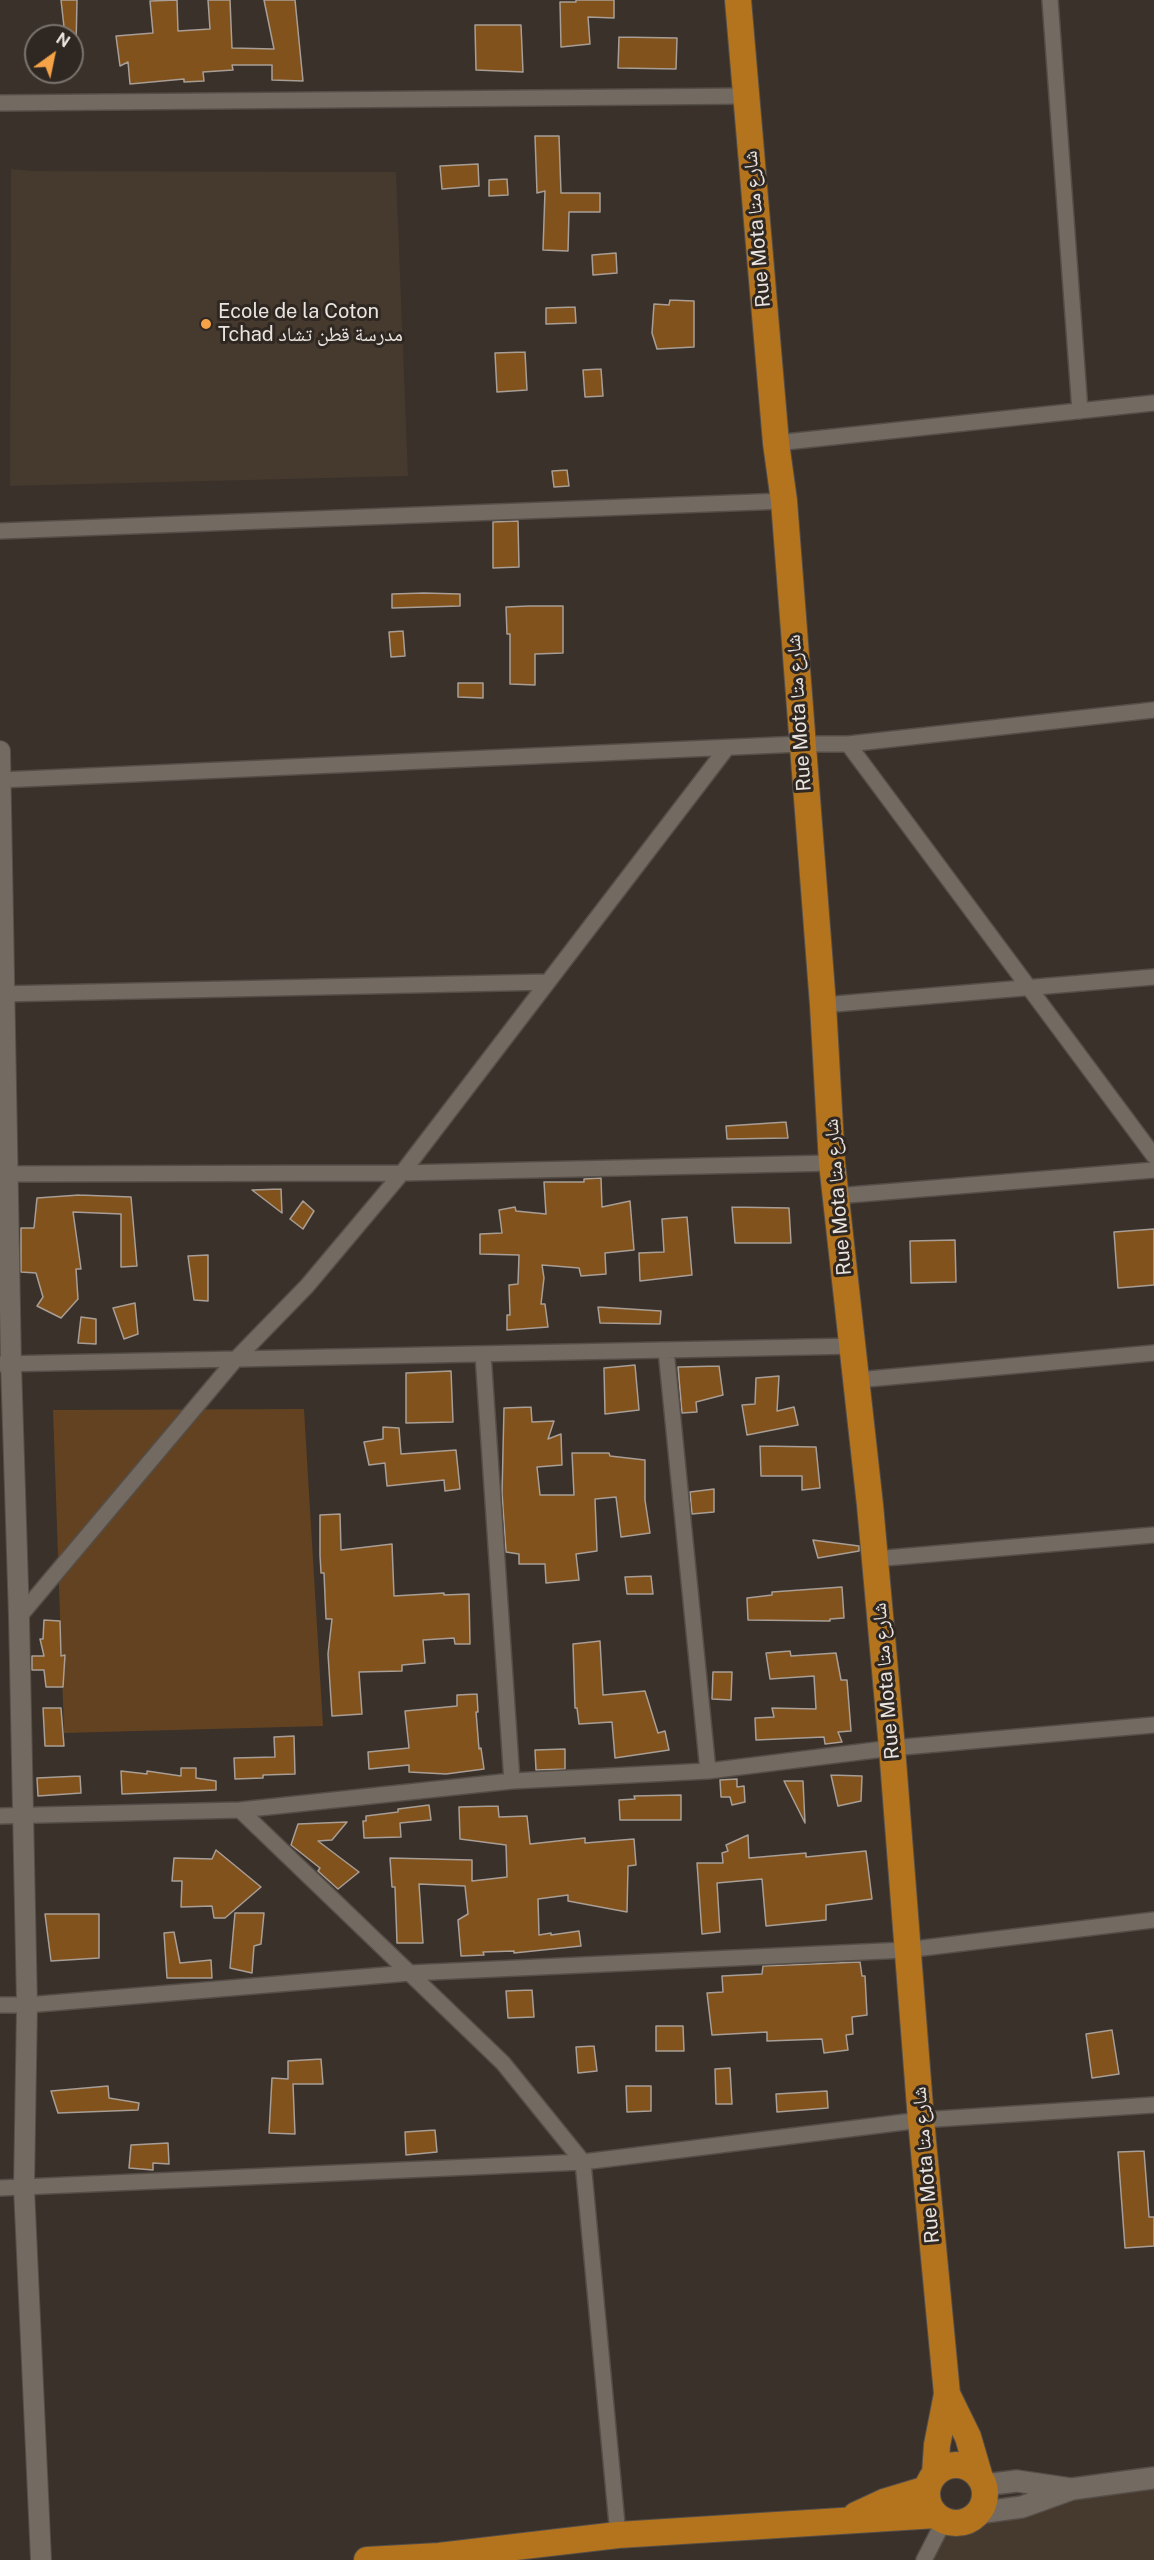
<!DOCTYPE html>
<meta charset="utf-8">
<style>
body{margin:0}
#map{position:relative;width:1154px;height:2560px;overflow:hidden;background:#39312a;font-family:"Public Sans",sans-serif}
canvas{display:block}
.north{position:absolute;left:24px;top:24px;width:60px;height:60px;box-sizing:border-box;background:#2f2721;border:2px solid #7a736d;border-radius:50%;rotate:33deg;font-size:16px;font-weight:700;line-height:24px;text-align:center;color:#eae4e0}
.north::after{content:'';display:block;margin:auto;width:21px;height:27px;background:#f6a247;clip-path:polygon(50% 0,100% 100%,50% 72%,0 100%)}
</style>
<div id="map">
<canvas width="1154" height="2560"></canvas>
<div class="north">N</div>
</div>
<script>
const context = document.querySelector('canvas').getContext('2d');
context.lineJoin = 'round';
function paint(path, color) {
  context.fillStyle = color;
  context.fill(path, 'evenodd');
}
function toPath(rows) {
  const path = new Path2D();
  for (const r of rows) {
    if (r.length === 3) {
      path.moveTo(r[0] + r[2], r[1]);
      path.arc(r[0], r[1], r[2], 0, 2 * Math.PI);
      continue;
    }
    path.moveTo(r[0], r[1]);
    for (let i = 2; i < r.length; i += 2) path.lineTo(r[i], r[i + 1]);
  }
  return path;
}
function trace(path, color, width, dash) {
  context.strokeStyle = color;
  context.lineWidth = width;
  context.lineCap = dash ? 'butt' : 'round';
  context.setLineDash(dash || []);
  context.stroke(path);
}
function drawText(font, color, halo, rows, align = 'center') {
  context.font = font + ' "Public Sans","Noto Naskh Arabic",sans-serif';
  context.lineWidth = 6;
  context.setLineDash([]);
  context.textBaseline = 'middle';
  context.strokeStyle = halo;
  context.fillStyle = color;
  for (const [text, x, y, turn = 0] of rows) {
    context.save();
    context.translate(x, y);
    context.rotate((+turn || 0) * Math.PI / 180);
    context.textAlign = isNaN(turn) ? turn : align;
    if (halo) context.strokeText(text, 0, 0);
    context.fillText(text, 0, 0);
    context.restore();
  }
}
paint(toPath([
 [11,169,33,171,396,172,408,476,10,486],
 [1154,2478,1154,2560,924,2560,944,2521,956,2523,968,2521,978,2513]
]), '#46392e');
paint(toPath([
 [304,1409,323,1726,64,1733,53,1410]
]), '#624221');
const building = toPath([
 [61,0,77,0,76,48,72,49,72,36,65,36,61,0],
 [177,0,178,31,210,29,208,0,230,0,232,48,274,49,264,0,295,0,303,81,272,80,272,65,232,65,233,70,203,72,204,81,184,82,184,79,130,84,128,62,120,66,116,36,153,33,150,1,177,0],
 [576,0,614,0,614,18,588,17,590,44,561,47,560,2,576,2,576,0],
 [475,25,521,25,523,72,476,70,475,25],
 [619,37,677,38,676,69,618,68,619,37],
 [535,136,559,136,561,193,600,193,600,212,569,212,568,251,543,250,545,191,537,193,535,136],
 [478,164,479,186,442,189,440,166,478,164],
 [507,179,508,195,489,196,489,180,507,179],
 [616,253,617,273,593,275,592,255,616,253],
 [670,300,694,301,694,347,657,349,652,333,654,304,669,305,670,300],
 [575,307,576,323,546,324,546,308,575,307],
 [525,352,527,390,497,392,495,353,525,352],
 [601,369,603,396,585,397,583,370,601,369],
 [567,470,569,486,554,487,552,471,567,470],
 [518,521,519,567,493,568,493,522,518,521],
 [424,593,460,594,460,606,392,608,392,594,424,593],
 [529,606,563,606,563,653,535,654,535,685,510,684,510,634,507,634,506,607,529,606],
 [403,631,405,656,391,657,389,632,403,631],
 [458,683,483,683,483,698,458,697,458,683],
 [786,1122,788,1138,727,1139,726,1126,786,1122],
 [601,1178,602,1207,630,1201,634,1250,605,1253,606,1274,581,1276,579,1268,542,1265,544,1278,541,1304,545,1304,548,1327,507,1330,507,1315,510,1315,509,1285,518,1284,519,1255,480,1254,480,1234,502,1233,499,1210,515,1207,516,1211,546,1214,544,1182,584,1182,584,1179,601,1178],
 [281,1189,282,1213,252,1190,281,1189],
 [79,1195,131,1197,137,1266,121,1267,121,1214,73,1212,81,1269,76,1269,78,1299,61,1318,37,1306,43,1297,36,1273,21,1272,21,1228,34,1228,37,1198,79,1195],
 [303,1201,314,1211,303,1229,290,1219,303,1201],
 [732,1207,789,1208,791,1243,735,1243,732,1207],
 [687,1217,692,1275,640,1281,639,1253,664,1252,662,1219,687,1217],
 [1154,1229,1154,1285,1118,1288,1114,1232,1154,1229],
 [955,1240,956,1282,911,1283,910,1241,955,1240],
 [208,1255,208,1301,194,1300,188,1256,208,1255],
 [135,1303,138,1334,124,1339,113,1308,135,1303],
 [598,1307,661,1311,660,1324,600,1323,598,1307],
 [81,1317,96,1319,96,1344,78,1343,81,1317],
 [635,1365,639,1410,605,1414,604,1368,635,1365],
 [719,1366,723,1395,696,1402,697,1412,682,1413,678,1367,719,1366],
 [451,1371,453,1422,406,1423,406,1373,451,1371],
 [779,1376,777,1411,794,1407,798,1425,747,1435,742,1405,755,1404,756,1378,779,1376],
 [531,1407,532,1422,554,1421,548,1439,561,1434,562,1465,537,1467,540,1495,574,1495,572,1453,609,1453,610,1456,645,1460,645,1500,650,1533,621,1537,616,1497,595,1499,597,1551,576,1554,579,1580,546,1583,545,1564,519,1564,519,1554,506,1552,502,1493,504,1408,531,1407],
 [383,1427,399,1428,401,1454,456,1450,460,1489,445,1491,444,1480,387,1486,385,1463,369,1465,364,1442,383,1439,383,1427],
 [760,1446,816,1447,820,1488,802,1490,802,1476,761,1476,760,1446],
 [714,1489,714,1512,692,1514,690,1492,714,1489],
 [340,1514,341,1550,392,1544,394,1596,444,1593,444,1595,469,1594,470,1644,455,1644,454,1638,423,1640,425,1663,402,1665,402,1671,359,1672,362,1714,332,1716,328,1654,332,1619,326,1619,324,1573,321,1573,320,1555,320,1515,340,1514],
 [813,1540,859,1546,859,1551,818,1558,813,1540],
 [651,1576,653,1594,627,1594,625,1577,651,1576],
 [842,1587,844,1618,830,1619,830,1621,748,1620,747,1598,772,1595,772,1592,842,1587],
 [44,1620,60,1621,61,1656,65,1655,63,1687,46,1687,44,1670,32,1670,32,1656,44,1656,40,1639,43,1639,44,1620],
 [600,1641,603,1695,645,1691,658,1733,665,1731,669,1750,615,1758,612,1722,579,1724,577,1708,575,1708,573,1644,600,1641],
 [790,1651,791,1656,836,1653,841,1680,847,1680,851,1731,838,1732,842,1742,825,1744,824,1737,756,1740,755,1718,774,1717,772,1708,816,1709,814,1676,770,1679,766,1653,790,1651],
 [713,1672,732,1672,731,1700,712,1699,713,1672],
 [477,1694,478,1712,476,1712,479,1749,481,1748,484,1769,446,1774,409,1772,409,1765,369,1769,368,1752,409,1748,405,1711,457,1706,457,1695,477,1694],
 [43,1708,61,1708,64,1746,45,1746,43,1708],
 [294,1736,295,1774,263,1775,263,1778,235,1779,234,1758,275,1757,274,1737,294,1736],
 [565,1749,565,1769,536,1770,535,1750,565,1749],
 [181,1768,196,1768,196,1778,216,1781,216,1790,122,1794,121,1771,147,1774,147,1771,181,1776,181,1768],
 [831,1775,862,1776,861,1801,838,1806,831,1775],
 [80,1776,81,1793,38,1796,37,1778,80,1776],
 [737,1779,737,1787,744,1786,745,1802,732,1805,730,1797,721,1797,720,1780,737,1779],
 [784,1781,803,1781,805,1823,784,1781],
 [681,1795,681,1820,620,1820,619,1800,635,1799,634,1796,681,1795],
 [429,1805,431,1820,400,1823,401,1837,364,1838,363,1821,366,1821,366,1816,398,1812,398,1809,429,1805],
 [498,1806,499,1817,527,1816,530,1844,585,1838,585,1843,634,1839,636,1865,628,1866,627,1912,568,1901,568,1895,538,1899,539,1935,551,1933,551,1935,579,1931,581,1946,514,1953,514,1951,483,1952,484,1955,461,1956,458,1920,468,1914,465,1886,419,1884,423,1943,397,1943,395,1887,392,1887,390,1858,472,1860,472,1881,507,1877,506,1845,460,1839,459,1807,498,1806],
 [347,1822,332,1840,318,1841,359,1872,338,1889,318,1871,320,1868,291,1845,298,1824,347,1822],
 [748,1835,749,1858,806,1853,806,1857,866,1851,872,1899,826,1905,826,1920,766,1926,762,1879,717,1883,720,1932,702,1934,697,1863,723,1863,722,1853,728,1851,726,1845,748,1835],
 [216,1850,261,1887,225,1918,214,1918,212,1906,181,1907,182,1881,172,1881,174,1858,212,1859,216,1850],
 [235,1913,264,1913,261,1944,254,1946,252,1973,230,1968,235,1913],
 [45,1914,99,1914,99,1958,51,1961,45,1914],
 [174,1932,180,1963,211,1960,212,1978,167,1978,164,1933,174,1932],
 [860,1962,862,1976,865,1976,867,2015,852,2017,853,2034,846,2035,848,2050,824,2053,822,2039,767,2041,767,2032,712,2035,707,1993,723,1992,722,1976,762,1974,763,1966,860,1962],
 [532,1990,534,2017,508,2018,506,1991,532,1990],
 [656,2026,683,2026,684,2051,656,2051,656,2026],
 [1112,2030,1119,2074,1092,2078,1086,2034,1112,2030],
 [594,2046,597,2071,578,2073,576,2047,594,2046],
 [321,2059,323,2084,293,2084,295,2134,269,2133,272,2078,288,2079,288,2061,321,2059],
 [730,2068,732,2104,716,2104,715,2069,730,2068],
 [108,2086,109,2098,139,2103,138,2110,58,2113,51,2091,108,2086],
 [626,2086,651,2086,651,2111,627,2112,626,2086],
 [827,2091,828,2108,777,2112,776,2094,827,2091],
 [435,2130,437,2152,406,2155,405,2132,435,2130],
 [168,2143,169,2164,153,2163,153,2170,129,2168,131,2145,168,2143],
 [1144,2151,1149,2217,1154,2217,1154,2246,1125,2248,1118,2152,1144,2151]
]);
paint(building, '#82521c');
trace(building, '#a89e96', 1.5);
const minor = toPath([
 [1050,0,1080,411],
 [0,103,746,96],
 [776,443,1154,403],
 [0,531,784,501],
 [848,744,1154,1156],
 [0,780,801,744,848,744,1154,710],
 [0,994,548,982],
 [823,1005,1154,977],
 [0,1174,402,1173,832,1163],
 [836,1196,1154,1170],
 [666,1350,708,1771],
 [483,1354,512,1781],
 [0,1364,854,1346],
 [857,1380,1154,1353],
 [874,1559,1154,1535],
 [19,1617,236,1359,307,1286,402,1173,726,749],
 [240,1810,503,2063,583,2162,618,2535],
 [0,1816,240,1810,512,1781,708,1771,892,1748,1154,1725],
 [0,2005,27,2005,410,1973,906,1950,1154,1920],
 [0,2188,583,2162,921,2120,1154,2105],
 [924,2560,944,2521]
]);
const tertiary = toPath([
 [0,751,11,1364,19,1617,27,2005,24,2188,41,2560]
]);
const secondary = toPath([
 [984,2485,1017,2481,1071,2489],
 [978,2513,1022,2507,1072,2489,1154,2478]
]);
const trunk = toPath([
 [738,0,776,443,784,501,823,1005,832,1163,870,1505,892,1748,921,2120,947,2394,937,2445,935,2474],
 [947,2394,968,2437,980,2478],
 [956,2494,29],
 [856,2515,884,2502,927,2489],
 [367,2560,439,2556,618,2535,936,2515]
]);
trace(minor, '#554e48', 18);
trace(tertiary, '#554e48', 22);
trace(secondary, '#554e48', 24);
trace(trunk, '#554e48', 28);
trace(minor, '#736a62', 15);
trace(tertiary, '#736a62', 20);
trace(secondary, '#736a62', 21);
trace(trunk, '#b4741e', 26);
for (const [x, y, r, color] of [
 [206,324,6,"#f6a247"]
]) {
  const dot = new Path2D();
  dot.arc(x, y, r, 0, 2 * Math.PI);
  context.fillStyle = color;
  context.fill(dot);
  trace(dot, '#2f2721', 2);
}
drawText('20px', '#eae4e0', '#2f2721', [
 ["Rue Mota شارع متا",757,229,-95],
 ["Rue Mota شارع متا",799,713,-94],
 ["Rue Mota شارع متا",838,1197,-95],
 ["Rue Mota شارع متا",886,1681,-95],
 ["Rue Mota شارع متا",926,2165,-95]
]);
drawText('20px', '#eae4e0', '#2f2721', [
 ["Ecole de la Coton",218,312],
 ["Tchad مدرسة قطن تشاد",218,335]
], 'left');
</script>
